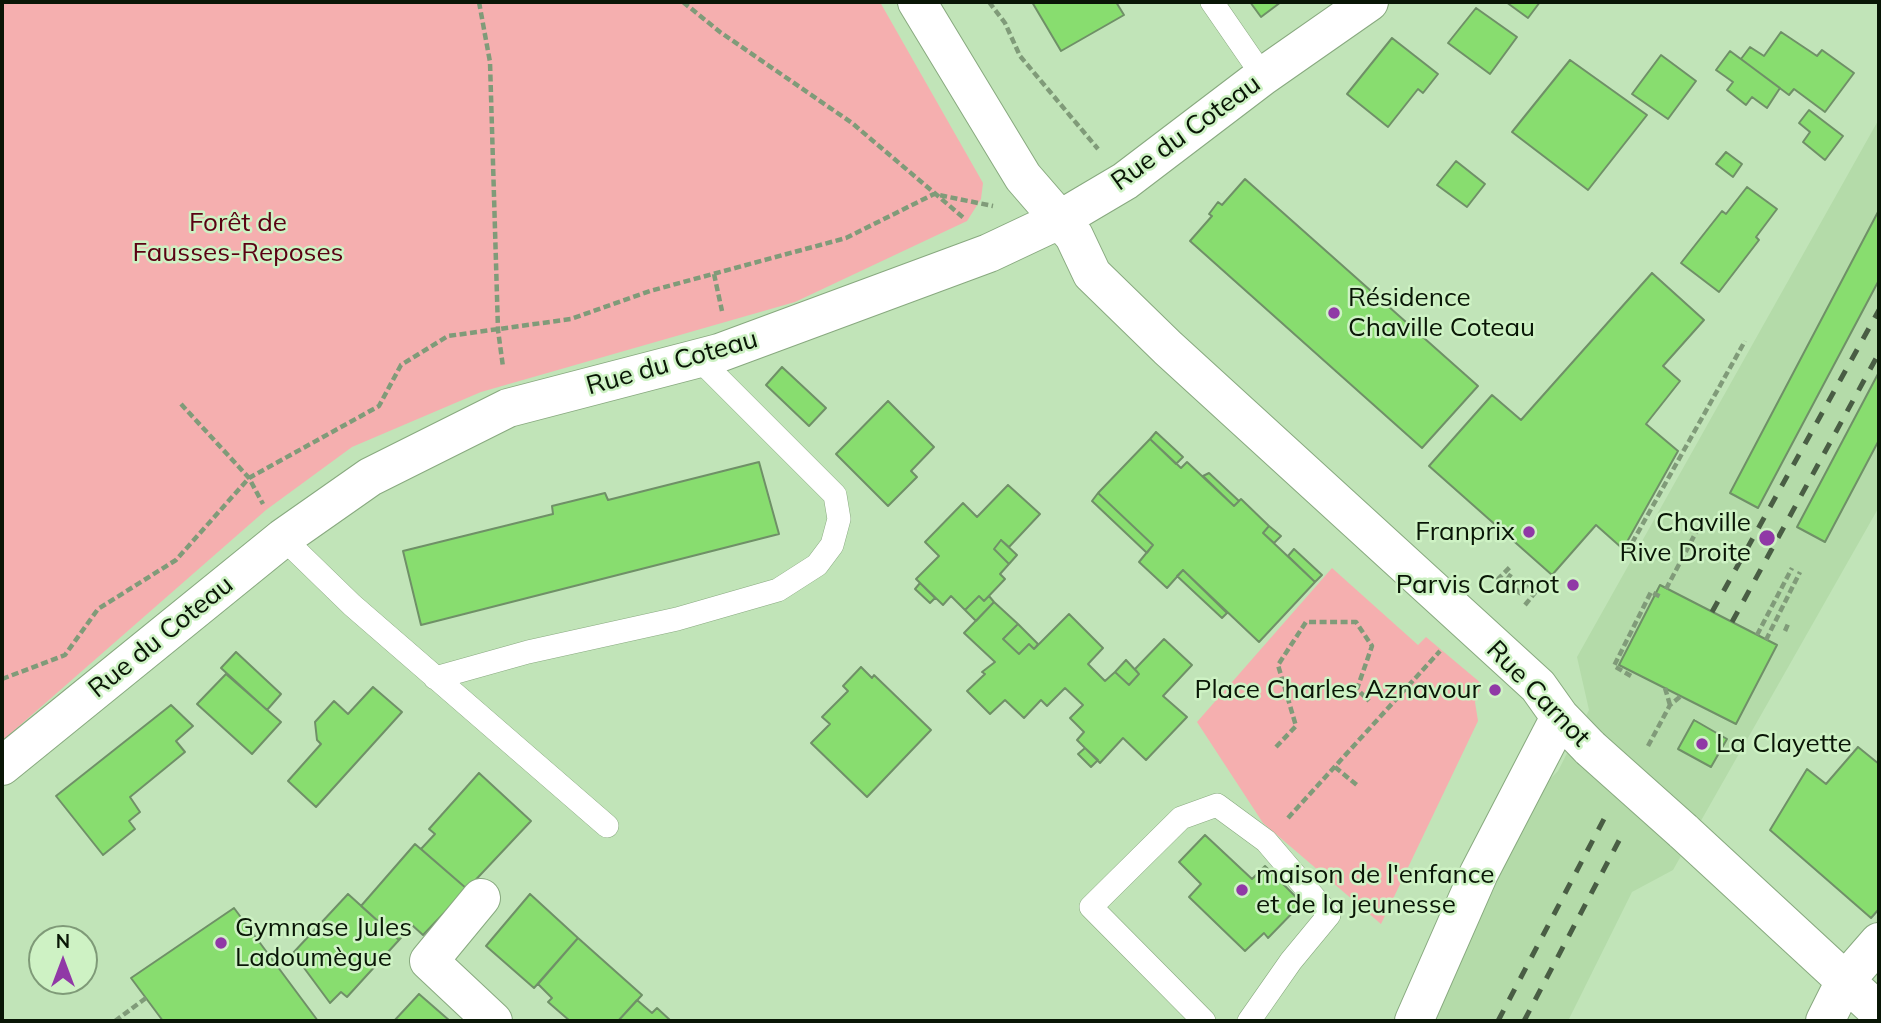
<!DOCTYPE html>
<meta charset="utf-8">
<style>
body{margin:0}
#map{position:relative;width:1881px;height:1023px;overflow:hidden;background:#c1e4b8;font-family:Mulish,sans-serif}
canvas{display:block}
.frame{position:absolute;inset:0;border:4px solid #091606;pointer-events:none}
.north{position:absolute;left:28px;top:925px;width:70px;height:70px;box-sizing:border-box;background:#cef2c4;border:2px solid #7f9a78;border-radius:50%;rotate:0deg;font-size:19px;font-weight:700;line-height:28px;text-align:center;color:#091606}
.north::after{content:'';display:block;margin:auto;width:24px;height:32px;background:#9039a6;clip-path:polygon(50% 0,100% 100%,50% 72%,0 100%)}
</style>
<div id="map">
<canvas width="1881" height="1023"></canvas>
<div class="frame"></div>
<div class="north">N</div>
</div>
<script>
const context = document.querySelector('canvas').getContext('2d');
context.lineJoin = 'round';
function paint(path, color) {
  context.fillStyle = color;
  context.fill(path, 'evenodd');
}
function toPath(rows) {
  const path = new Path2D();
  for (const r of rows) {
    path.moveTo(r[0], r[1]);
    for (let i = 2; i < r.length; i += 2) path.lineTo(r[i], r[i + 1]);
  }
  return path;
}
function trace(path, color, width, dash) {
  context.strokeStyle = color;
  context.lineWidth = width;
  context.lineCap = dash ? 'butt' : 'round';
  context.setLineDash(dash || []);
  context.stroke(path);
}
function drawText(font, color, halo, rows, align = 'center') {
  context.font = font + ' Mulish,sans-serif';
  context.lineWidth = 5;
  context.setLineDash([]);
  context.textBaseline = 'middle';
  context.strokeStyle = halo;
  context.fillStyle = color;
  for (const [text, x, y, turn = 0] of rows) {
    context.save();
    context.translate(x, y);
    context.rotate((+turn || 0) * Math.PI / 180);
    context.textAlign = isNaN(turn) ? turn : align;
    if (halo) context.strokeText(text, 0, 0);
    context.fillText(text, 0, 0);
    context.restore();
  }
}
paint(toPath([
 [1879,119,1879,507,1673,870,1632,892,1568,1021,1427,1021,1524,805,1558,771,1589,710,1577,657]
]), '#b4dba9');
paint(toPath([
 [2,2,880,2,983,183,981,199,967,221,795,302,481,392,352,447,266,510,2,741],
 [1332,568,1418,645,1426,637,1482,684,1475,702,1478,721,1381,924,1263,823,1197,722]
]), '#f5afaf');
const building = toPath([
 [1032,2,1116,2,1124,15,1061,51,1032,2],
 [1250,2,1281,2,1261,17,1250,2],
 [1506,2,1540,2,1528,18,1506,2],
 [1476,8,1517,37,1490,74,1448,43,1476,8],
 [1781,32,1817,56,1822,50,1854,73,1825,112,1794,89,1789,95,1741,59,1750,47,1764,56,1781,32],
 [1392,38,1438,74,1423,93,1418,89,1388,127,1347,94,1392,38],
 [1730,51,1780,88,1767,108,1752,97,1746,105,1727,90,1733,82,1716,70,1730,51],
 [1661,55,1696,81,1668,119,1632,94,1661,55],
 [1570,60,1647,115,1588,190,1512,132,1570,60],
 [1809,110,1843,136,1825,160,1803,142,1810,132,1799,123,1809,110],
 [1726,152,1742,164,1733,177,1716,164,1726,152],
 [1456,161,1485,184,1467,207,1437,185,1456,161],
 [1245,179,1478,386,1422,448,1190,241,1212,216,1209,214,1218,202,1222,205,1245,179],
 [1747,187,1777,209,1756,237,1759,240,1719,292,1681,263,1722,211,1726,214,1747,187],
 [1879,210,1879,280,1758,508,1730,493,1879,210],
 [1652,273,1704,320,1663,366,1680,381,1646,424,1678,451,1623,549,1596,525,1552,575,1429,466,1492,395,1521,420,1652,273],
 [782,367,826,408,809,426,766,385,782,367],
 [1879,372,1879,440,1825,542,1797,527,1879,372],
 [888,401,934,447,911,471,917,477,888,506,836,454,888,401],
 [1156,432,1183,457,1176,464,1150,439,1156,432],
 [1150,439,1181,468,1187,462,1234,506,1241,499,1269,526,1263,533,1315,582,1259,642,1183,570,1167,588,1139,562,1153,545,1098,493,1150,439],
 [759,462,779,534,421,625,403,551,553,514,552,506,605,493,608,500,759,462],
 [1209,473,1239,501,1234,506,1203,476,1209,473],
 [1008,485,1040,514,1009,547,1001,540,994,549,1009,564,1000,574,1005,579,984,601,979,596,965,610,951,596,943,605,916,579,939,556,925,542,963,503,977,517,1008,485],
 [1098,493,1153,545,1147,553,1092,501,1098,493],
 [1269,526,1281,536,1274,543,1263,533,1269,526],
 [1001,540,1017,555,1009,564,994,549,1001,540],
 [1294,549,1322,575,1315,582,1288,556,1294,549],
 [1183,570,1227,613,1222,618,1177,576,1183,570],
 [920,583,935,598,930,603,915,589,920,583],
 [1660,585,1777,645,1736,724,1619,665,1660,585],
 [979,596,984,601,989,596,994,602,976,621,965,610,979,596],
 [994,602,1018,624,1003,639,1019,654,1029,644,1034,649,1069,614,1103,648,1088,664,1105,681,1115,672,1129,685,1139,674,1135,669,1164,639,1192,665,1163,696,1187,717,1146,760,1123,738,1100,763,1077,740,1084,732,1070,718,1083,705,1065,688,1047,706,1041,700,1024,718,1005,700,990,714,967,691,985,674,982,672,995,662,964,633,994,602],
 [1018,624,1038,644,1034,649,1029,644,1019,654,1003,639,1018,624],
 [236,652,281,694,267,710,221,668,236,652],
 [1126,660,1139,674,1129,685,1115,672,1126,660],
 [861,667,872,678,874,675,931,730,867,797,811,743,830,724,822,717,848,691,843,686,861,667],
 [226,674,281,722,252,754,197,704,226,674],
 [373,687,402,712,316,807,288,781,321,744,317,740,315,722,334,701,348,714,373,687],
 [171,705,193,726,176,741,185,752,130,797,140,812,129,821,135,829,103,855,56,796,171,705],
 [1694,720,1727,739,1711,767,1678,749,1694,720],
 [1858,747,1879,764,1879,909,1871,918,1770,830,1807,769,1826,784,1858,747],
 [1085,748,1098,760,1091,767,1078,754,1085,748],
 [479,773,531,821,467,889,421,849,435,834,429,829,479,773],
 [1205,835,1252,879,1265,866,1302,903,1268,938,1264,933,1245,951,1189,897,1201,884,1179,862,1205,835],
 [415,844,467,889,423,935,412,925,399,940,361,906,415,844],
 [348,894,399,940,347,997,341,992,330,1003,293,953,348,894],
 [530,894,578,938,534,988,486,946,530,894],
 [234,908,318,1021,163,1021,131,978,234,908],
 [578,938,642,995,618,1021,570,1021,548,1002,552,998,538,984,578,938],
 [419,994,450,1021,394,1021,419,994],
 [637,1000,652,1013,657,1008,671,1021,618,1021,637,1000]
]);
paint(building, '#88dd6f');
trace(building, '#6f9067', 2);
const service = toPath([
 [1212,2,1263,76],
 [283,538,352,605,607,826],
 [435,678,528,652,677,619,778,590,817,565,832,545,839,519,835,495,699,359],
 [1204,1021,1091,907,1181,818,1217,805,1266,841,1329,915,1291,961,1249,1021]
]);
const minor = toPath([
 [917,2,1023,177,1074,236,1092,274,1168,348,1538,686,1560,717,1590,748],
 [2,766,283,538,370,477,508,408,719,353,989,253,1059,220,1125,181,1263,76,1369,2],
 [1683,831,1879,1012],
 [481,898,429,961,493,1021],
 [1414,1021,1479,873,1560,717],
 [1825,1021,1845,981,1879,942]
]);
trace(service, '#88a97f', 24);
trace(minor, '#88a97f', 40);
trace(toPath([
 [479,2,490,62,498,330,503,367],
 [683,2,720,32,852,123,965,219],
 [989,2,1005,23,1020,56,1098,149],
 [714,274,722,311],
 [181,404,249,478,263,504],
 [1627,552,1745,341],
 [1511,574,1506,581,1520,593,1530,582],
 [1497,580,1511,566],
 [1666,589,1702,521],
 [1525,605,1538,589],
 [1785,631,1788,624],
 [1757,635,1792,568],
 [1766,640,1800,572],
 [1631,676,1614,666,1651,592,1661,597],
 [2,679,65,655,98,609,176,560,249,478,379,406,401,365,448,336,571,319,650,291,846,238,934,194,993,206],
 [1665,688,1670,705],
 [1648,746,1670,705,1681,696],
 [1276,747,1296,726,1278,665,1306,622,1356,622,1372,646,1357,689,1369,701],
 [1335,767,1358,786],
 [1288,818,1440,651],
 [115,1021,146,998]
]), '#809b79', 4.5, [7, 3.5]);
trace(service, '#fff', 23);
trace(minor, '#fff', 38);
trace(toPath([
 [1712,612,1879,310],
 [1732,622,1879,353],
 [1498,1021,1605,817],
 [1524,1021,1623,833]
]), '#495d44', 5, [12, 12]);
const minorBridge = toPath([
 [1590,748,1683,831]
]);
trace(minorBridge, '#88a97f', 40, []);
trace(minorBridge, '#fff', 38);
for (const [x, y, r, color] of [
 [1334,313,7,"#9039a6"],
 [1529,532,7,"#9039a6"],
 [1767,538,9,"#9039a6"],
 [1573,585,7,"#9039a6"],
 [1495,690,7,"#9039a6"],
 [1702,744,7,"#9039a6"],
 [1242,890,7,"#9039a6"],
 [221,943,7,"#9039a6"]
]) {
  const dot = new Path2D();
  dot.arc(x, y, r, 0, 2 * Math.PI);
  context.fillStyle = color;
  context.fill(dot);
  trace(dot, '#cef2c4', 2.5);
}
drawText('26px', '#091606', '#cef2c4', [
 ["Rue du Coteau",1186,133,-36],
 ["Rue du Coteau",672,363,-16],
 ["Rue du Coteau",161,637,-39],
 ["Rue Carnot",1538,694,46]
]);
drawText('26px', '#5a0113', '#cef2c4', [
 ["Forêt de",238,223],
 ["Fausses-Reposes",238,253]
]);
drawText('26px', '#091606', '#cef2c4', [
 ["Résidence",1348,298],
 ["Chaville Coteau",1348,328],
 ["Chaville",1751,523,"right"],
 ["Rive Droite",1751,553,"right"],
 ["Franprix",1515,532,"right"],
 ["Parvis Carnot",1559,585,"right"],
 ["Place Charles Aznavour",1481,690,"right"],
 ["La Clayette",1716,744],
 ["maison de l'enfance",1256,875],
 ["et de la jeunesse",1256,905],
 ["Gymnase Jules",235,928],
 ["Ladoumègue",235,958]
], 'left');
</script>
